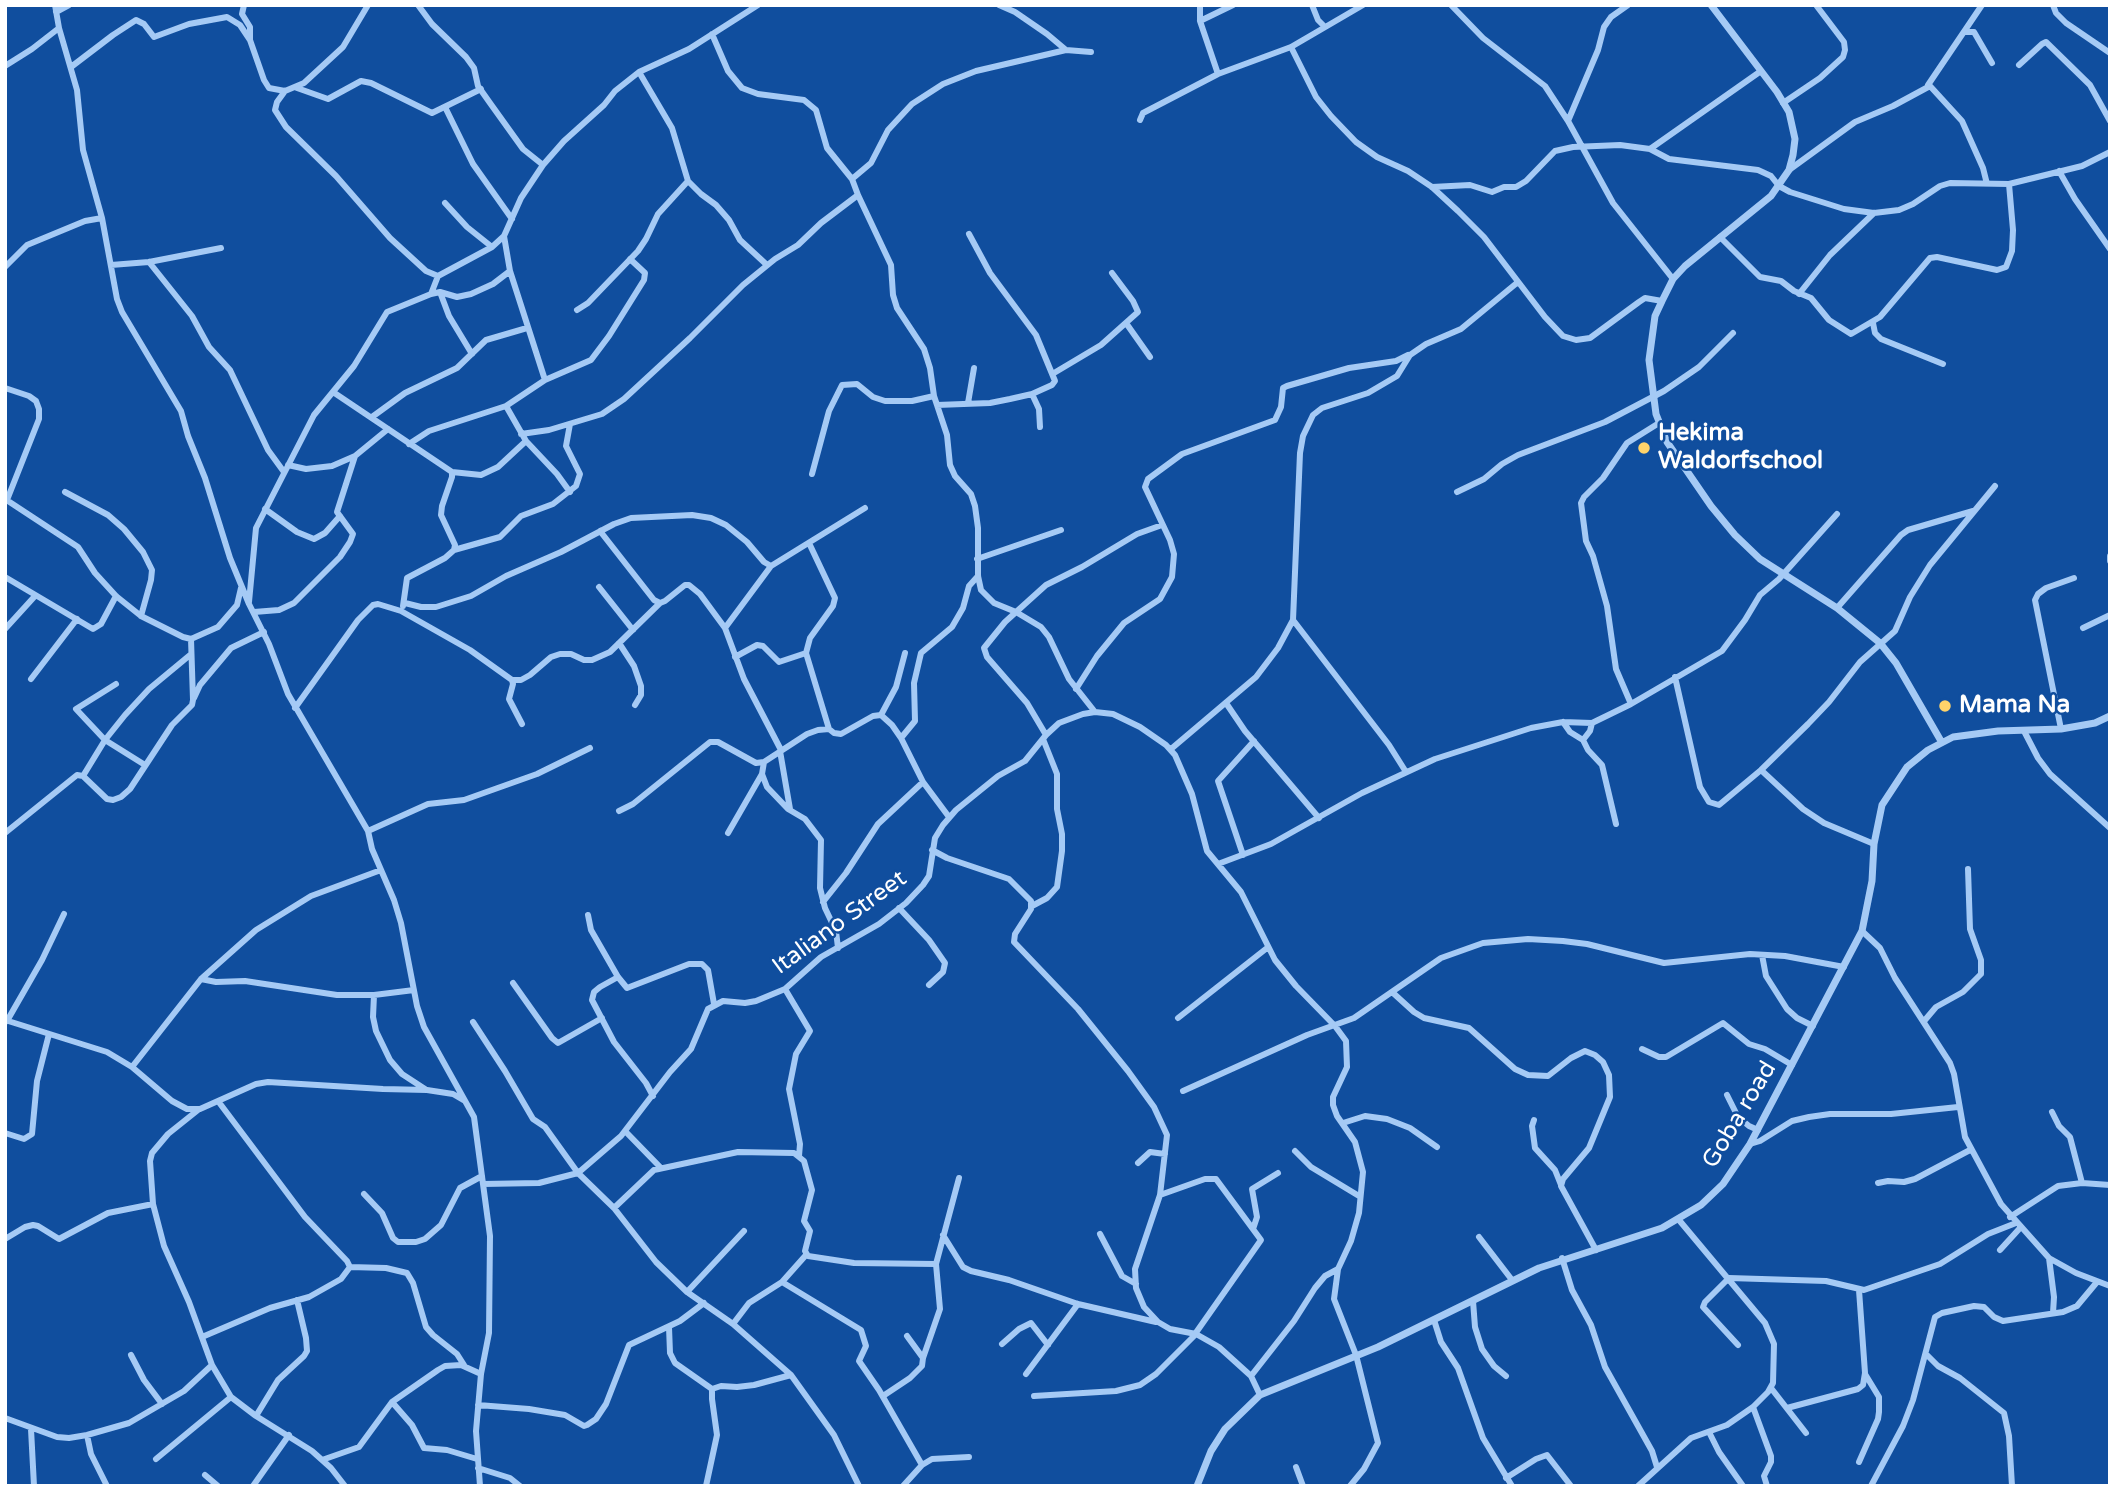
<!DOCTYPE html>
<style>
body{margin:0}
#map{position:relative;width:2115px;height:1491px;overflow:hidden;background:#104e9e;font-family:"Varela Round",sans-serif}
canvas{display:block}
.frame{position:absolute;inset:0;border:7px solid #fff;pointer-events:none}
</style>
<div id="map">
<canvas width="2115" height="1491"></canvas>
<div class="frame"></div>
</div>
<script>
const context = document.querySelector('canvas').getContext('2d');
context.lineJoin = 'round';
function toPath(rows) {
  const path = new Path2D();
  for (const r of rows) {
    path.moveTo(r[0], r[1]);
    for (let i = 2; i < r.length; i += 2) path.lineTo(r[i], r[i + 1]);
  }
  return path;
}
function trace(path, color, width, dash) {
  context.strokeStyle = color;
  context.lineWidth = width;
  context.lineCap = dash ? 'butt' : 'round';
  context.setLineDash(dash || []);
  context.stroke(path);
}
function drawText(font, color, halo, rows, align = 'center') {
  context.font = font + ' "Varela Round",sans-serif';
  context.lineWidth = 5;
  context.setLineDash([]);
  context.textBaseline = 'middle';
  context.strokeStyle = halo;
  context.fillStyle = color;
  for (const [text, x, y, turn = 0] of rows) {
    context.save();
    context.translate(x, y);
    context.rotate((+turn || 0) * Math.PI / 180);
    context.textAlign = isNaN(turn) ? turn : align;
    if (halo) context.strokeText(text, 0, 0);
    context.fillText(text, 0, 0);
    context.restore();
  }
}
trace(toPath([
 [55,5,59,28,77,90,83,150,102,218,117,299,122,312,181,411,188,436,205,478,230,558,249,604,269,644,288,694,368,831,372,849,394,900,401,923,417,1006,424,1027,474,1117,490,1236,489,1333,481,1374,476,1431,480,1486],
 [244,5,242,14,250,27,250,40],
 [418,5,432,24,466,57,474,68,478,86,490,103,523,149,543,165],
 [999,5,1015,12,1047,34,1066,50],
 [1200,5,1200,21,1218,74],
 [1312,5,1318,20,1325,27],
 [1451,5,1483,38,1545,86,1568,121,1613,203,1673,279],
 [2053,5,2056,13,2066,23,2110,53],
 [56,12,69,5],
 [1200,21,1233,5],
 [1964,32,1974,32,1992,63],
 [712,34,728,71,742,88,758,94,804,100,816,110,827,148,852,179,858,195,891,265,893,295,897,308,924,349,930,368,934,396,947,435,950,465,955,476,971,494,975,506,978,528,978,576,981,590,994,603,1016,612,1041,627,1049,637,1069,679,1095,712],
 [1291,47,1316,97,1331,116,1356,142,1377,157,1408,171,1432,187,1458,211,1484,237,1545,317,1563,336,1576,340,1590,338,1639,302,1645,298,1662,301],
 [2019,65,2042,44,2046,42,2090,85,2110,121],
 [5,66,32,49,59,28],
 [71,67,113,35,136,20,144,24,154,37,189,24,227,17,240,25,250,40,264,80,269,88,285,91,304,83,343,47,368,5],
 [639,72,672,128,688,181,701,194,716,205,729,220,740,240,767,265],
 [1928,85,1982,5],
 [297,88,328,99,361,81,371,83,432,113,481,89],
 [285,91,277,102,275,110,286,127,336,176,390,238,426,271,438,276],
 [1783,103,1820,78,1843,57,1845,50,1844,42,1816,5],
 [445,107,473,164,512,219],
 [1140,120,1143,113,1218,74,1291,47,1363,5],
 [1568,121,1598,50,1604,27,1611,17,1628,5],
 [1650,149,1761,71],
 [1789,170,1855,122,1893,106,1930,86,1962,121,1983,168,1987,184],
 [2059,171,2075,199,2110,249],
 [852,179,871,163,888,130,912,104,943,84,976,71,1066,50,1091,52],
 [1432,187,1470,185,1492,192,1504,187,1516,187,1526,181,1555,151,1573,147,1620,145,1650,149,1669,159,1758,170,1771,176,1779,186,1790,192,1844,209,1874,213,1899,210,1913,204,1940,186,1950,183,2009,184,2082,166,2110,152],
 [445,203,467,227,492,247],
 [504,236,510,271,545,380],
 [1720,237,1760,277,1781,281,1794,291,1811,298,1829,320,1851,334,1880,317,1930,258,1937,257,1997,270,2006,267,2012,251,2013,230,2009,184],
 [149,262,192,316,209,347,230,370,268,450,284,472],
 [111,265,149,262,221,248],
 [5,267,27,245,85,221,102,218],
 [440,292,449,316,472,354],
 [431,294,438,276,492,247,504,236,521,198,543,165,564,141,604,105,615,91,639,72,689,49,758,5],
 [1799,294,1830,255,1874,213],
 [577,310,588,303,638,251,646,239,658,214,688,181],
 [1126,323,1150,357],
 [1873,323,1875,333,1881,339,1943,364],
 [1054,373,1101,345,1138,312,1133,301,1112,273],
 [5,388,29,396,36,401,39,409,39,419,7,500],
 [333,392,452,472,452,477,442,506,441,515,455,545,454,550,445,558,407,578,403,606],
 [1032,394,1039,409,1040,427],
 [968,403,974,368],
 [937,405,990,403,1010,399,1032,394,1052,385,1055,381,1036,335,990,273,969,234],
 [506,406,526,441,557,474,570,492],
 [372,417,405,393,457,368,486,340,527,328],
 [521,434,549,430,602,414,624,399,690,338,743,285,775,259,798,245,821,223,858,195],
 [409,444,429,431,506,406,545,380,591,360,609,336,644,280,645,273,630,259],
 [288,465,306,469,332,466,355,456,388,429],
 [452,472,481,475,498,467,526,441],
 [812,474,829,411,842,385,857,384,873,397,885,401,912,401,934,396],
 [65,492,108,515,124,529,143,552,152,570,151,580,141,616],
 [1457,492,1484,479,1502,464,1518,455,1605,422,1664,391,1699,367,1733,333],
 [5,499,78,547,95,573,116,596,141,616,183,637,191,639,218,627,237,605,241,588],
 [265,509,297,532,314,539,325,533,340,516],
 [600,531,654,600,660,603,665,601,685,585,689,585,700,594,725,628,744,679,781,750],
 [809,543,835,598,833,606,810,638,806,653,829,729],
 [454,550,500,537,521,516,553,504,576,486,580,474,566,446,570,424],
 [2110,556,2110,561],
 [977,559,1061,530],
 [5,577,93,629,101,624,116,596],
 [599,587,633,630],
 [249,602,256,528,314,415,354,366,387,312,431,294,440,292,457,297,471,294,493,284,510,271],
 [405,603,421,607,436,607,471,596,506,576,561,552,614,524,631,518,692,515,711,518,726,525,747,542,764,562,771,566,865,508],
 [1837,608,1901,535,1908,530,1973,511],
 [254,612,279,610,294,603,340,557,350,542,353,534,337,512,355,456],
 [1293,620,1389,745,1406,772],
 [725,628,771,566],
 [2083,628,2110,615],
 [5,629,35,596],
 [619,643,634,666,641,686,641,695,635,705],
 [735,657,757,645,763,646,779,662,806,653],
 [1675,677,1700,787,1709,802,1719,805,1761,770,1808,724,1829,702,1860,662,1895,631,1910,597,1930,565,1995,486],
 [31,679,77,619],
 [512,680,521,680,530,675,551,657,560,654,571,654,584,660,592,660,610,652,660,603],
 [116,684,76,709,105,740,145,765],
 [1076,689,1097,656,1124,623,1160,599,1172,577,1174,554,1170,540,1145,487,1148,479,1182,454,1275,420,1281,407,1283,388,1287,386,1349,368,1396,361,1408,355],
 [194,698,200,685,231,648,264,632],
 [1226,703,1245,731,1319,818],
 [1631,704,1616,669,1607,606,1593,556,1586,541,1581,503,1584,497,1603,478,1627,443,1659,423],
 [295,708,358,620,373,605,378,604,401,611,470,650,512,680,513,684,509,699,522,724],
 [881,715,896,687,905,653],
 [1563,722,1570,732,1583,740,1588,750,1602,765,1616,824],
 [2061,729,2035,600,2038,594,2046,588,2074,578],
 [2024,731,2038,758,2050,774,2110,828],
 [1046,735,1027,703,987,657,984,648,1005,622,1046,585,1082,567,1137,534,1162,525],
 [901,738,915,721,914,683,921,653,952,627,963,608,969,586,978,576],
 [1583,740,1590,731,1592,723],
 [1171,749,1256,677,1278,648,1293,620,1300,453,1303,436,1313,415,1322,408,1368,393,1397,376,1410,355,1426,344,1461,329,1518,282],
 [780,751,790,809],
 [1761,770,1803,809,1824,823,1874,844],
 [762,774,767,787,788,809,805,819,821,840,820,888,825,908,836,931,838,948],
 [83,776,105,740,125,715,149,689,190,655],
 [619,811,633,804,710,742,718,742,756,763,764,762,807,734,818,730,829,729,834,733,841,734,873,716,881,715,892,725,901,738,923,782,949,817],
 [368,831,428,804,464,800,537,774,590,748],
 [5,833,77,775,83,776,107,799,113,800,121,797,130,789,172,725,192,705,193,700,191,639],
 [728,833,762,774,764,762],
 [932,850,947,858,1009,879,1031,901,1031,909,1015,934,1014,942,1078,1009,1128,1071,1154,1107,1167,1135,1160,1195,1135,1269,1136,1288,1144,1307,1158,1322,1170,1329,1196,1334,1219,1347,1251,1376,1260,1395],
 [1243,855,1218,781,1254,741],
 [1218,864,1271,844,1362,793,1435,759,1531,728,1563,722,1592,723,1631,704,1722,651,1745,620,1760,595,1779,579,1837,514],
 [823,902,846,873,878,824,923,782],
 [1032,906,1047,898,1057,887,1062,851,1062,834,1057,809,1057,774,1043,739],
 [899,908,929,940,945,963,943,972,929,985],
 [588,915,591,930,618,977,627,988,689,964,702,964,708,970,714,1004],
 [1862,931,1880,948,1895,978,1950,1063,1954,1074,1965,1137,2001,1204,2049,1258,2076,1273,2110,1286],
 [1762,955,1766,976,1787,1009,1797,1018,1813,1026],
 [618,977,600,987,594,992,592,1000,614,1042,646,1083,653,1096],
 [201,979,216,982,245,981,337,995,374,995,414,990],
 [513,983,552,1038,558,1043,602,1018],
 [785,989,810,1031,796,1054,789,1089,800,1144,799,1156],
 [1392,992,1414,1012,1424,1018,1469,1028,1515,1069,1528,1075,1548,1076,1571,1058,1585,1051,1595,1055,1603,1062,1609,1075,1610,1097,1589,1148,1563,1179,1561,1186,1596,1250],
 [374,995,373,1017,376,1031,390,1060,402,1074,425,1089],
 [1178,1018,1267,948],
 [5,1020,107,1052,132,1067,172,1101,187,1109,200,1109,256,1084,268,1082,383,1089,427,1090,453,1094,465,1101],
 [1925,1020,1936,1007,1963,992,1981,974,1981,960,1970,929,1968,869],
 [7,1021,42,960,64,914],
 [473,1022,505,1071,533,1119,545,1127,578,1173,614,1208,656,1262,687,1292,733,1324,791,1375,834,1435,859,1486],
 [1642,1049,1659,1057,1666,1057,1723,1023,1749,1044,1765,1049,1792,1065],
 [132,1067,201,979,256,930,311,896,381,870],
 [1183,1091,1307,1035,1354,1018,1441,958,1483,943,1528,939,1563,941,1587,944,1664,963,1750,954,1785,956,1844,967],
 [1727,1095,1738,1117,1749,1126,1758,1130],
 [198,1110,168,1134,152,1153,150,1161,153,1204,164,1246,189,1302,212,1365,231,1397,256,1416,312,1451,331,1468,345,1486],
 [2052,1112,2059,1126,2070,1137,2082,1183],
 [1534,1120,1532,1126,1535,1148,1555,1170,1561,1185],
 [1343,1123,1365,1116,1387,1119,1410,1128,1437,1147],
 [625,1131,661,1168],
 [5,1133,24,1139,32,1134,37,1081,49,1034],
 [1750,1144,1760,1141,1792,1121,1809,1117,1830,1114,1891,1114,1958,1107],
 [1295,1151,1311,1167,1359,1196],
 [1138,1163,1150,1152,1165,1154],
 [1878,1183,1888,1181,1904,1182,1915,1179,1970,1150],
 [483,1184,539,1183,578,1173,621,1136,670,1072,691,1049,708,1009,723,1001,745,1003,756,1001,785,989,821,957,879,924,906,903,923,885,929,876,935,838,943,825,956,810,998,776,1025,761,1046,735,1059,723,1083,714,1095,712,1113,714,1140,727,1166,745,1175,755,1192,794,1207,851,1241,892,1275,960,1296,986,1335,1026,1346,1041,1347,1067,1333,1097,1333,1105,1337,1116,1355,1142,1363,1172,1359,1213,1351,1241,1338,1269,1334,1299,1356,1355,1378,1443,1364,1469,1350,1486],
 [364,1194,382,1213,393,1238,398,1242,416,1242,425,1239,441,1225,460,1188,482,1176],
 [1160,1195,1205,1179,1216,1179,1261,1240,1195,1334],
 [614,1208,654,1170,738,1152,794,1153,804,1161,812,1190,804,1221,810,1231,805,1251,808,1256,854,1263,936,1264],
 [2010,1217,2058,1186,2082,1183,2110,1185],
 [1253,1229,1257,1217,1252,1189,1278,1173],
 [1100,1234,1122,1276,1136,1284],
 [943,1235,963,1267,971,1271,1009,1280,1078,1304,1156,1322],
 [1479,1237,1512,1280],
 [5,1239,25,1227,33,1225,38,1226,59,1239,108,1213,153,1204],
 [2000,1250,2020,1228],
 [1562,1258,1572,1290,1591,1325,1605,1367,1652,1451,1657,1467],
 [2049,1258,2054,1297,2053,1313],
 [350,1267,386,1268,407,1273,413,1283,426,1327,433,1335,457,1354,464,1365],
 [782,1282,861,1330,866,1346,859,1361,879,1390,922,1465],
 [687,1292,744,1231],
 [1473,1301,1475,1327,1482,1349,1494,1366,1506,1376],
 [1434,1320,1441,1342,1458,1368,1483,1438,1512,1486],
 [733,1324,749,1303,782,1282,806,1255],
 [669,1327,670,1353,675,1363,712,1389],
 [202,1337,270,1308,309,1297,341,1279,350,1267,347,1261,305,1217,218,1101],
 [1002,1344,1019,1329,1031,1323,1048,1345],
 [1738,1345,1703,1307,1705,1302,1729,1278,1826,1281,1864,1290,1940,1264,1988,1234,2016,1223],
 [1926,1354,1938,1366,1960,1378,2004,1413,2009,1436,2012,1486],
 [131,1355,144,1380,162,1404],
 [923,1358,940,1309,936,1264,959,1178],
 [1026,1374,1078,1304],
 [1251,1376,1294,1321,1315,1288,1325,1276,1338,1269],
 [1771,1388,1806,1433],
 [883,1396,910,1378,922,1366,923,1358,907,1336],
 [1034,1396,1116,1391,1140,1385,1156,1374,1196,1334],
 [392,1402,412,1425,424,1448,447,1450,477,1459],
 [478,1405,529,1409,565,1415,584,1426,587,1425,596,1419,606,1404,629,1345,680,1321,704,1303],
 [1753,1407,1771,1456,1771,1462,1764,1476,1767,1486],
 [1787,1408,1858,1389,1863,1385,1865,1373,1859,1290],
 [256,1416,278,1380,304,1356,307,1351,306,1338,297,1300],
 [5,1418,57,1437,69,1438,87,1435,129,1423,184,1391,212,1365],
 [31,1429,34,1486],
 [1709,1432,1719,1452,1743,1486],
 [87,1435,91,1454,107,1486],
 [156,1459,231,1397],
 [322,1460,359,1447,392,1402,438,1370,445,1366,461,1365,481,1374],
 [1859,1462,1878,1419,1879,1412,1879,1397,1865,1374],
 [1296,1467,1303,1486],
 [478,1468,510,1478,520,1486],
 [205,1475,218,1486],
 [1506,1478,1536,1459,1547,1455,1571,1486],
 [253,1486,289,1435],
 [706,1486,717,1435,712,1399,712,1389,721,1386,737,1387,754,1385,791,1375],
 [903,1486,922,1465,932,1459,969,1457],
 [1638,1486,1691,1438,1727,1425,1753,1407,1768,1392,1773,1383,1774,1344,1765,1323,1679,1220],
 [1871,1486,1903,1426,1913,1400,1935,1317,1942,1313,1974,1306,1984,1307,1994,1317,2003,1321,2063,1312,2077,1306,2097,1282]
]), '#a5caf5', 6);
trace(toPath([
 [1711,5,1777,92,1789,112,1795,139,1793,155,1789,170,1771,196,1685,266,1673,279,1662,301,1655,316,1649,360,1656,414,1667,442,1711,506,1735,535,1760,559,1837,608,1880,643,1896,663,1941,741],
 [1197,1486,1211,1451,1225,1429,1260,1395,1378,1347,1539,1268,1662,1228,1701,1205,1723,1184,1750,1144,1862,931,1872,881,1874,844,1882,805,1907,767,1928,750,1953,737,1998,731,2061,729,2095,723,2110,716]
]), '#a5caf5', 7);
for (const [x, y, r, color] of [
 [1644,448,7,"#ffd36a"],
 [1945,706,7,"#ffd36a"]
]) {
  const dot = new Path2D();
  dot.arc(x, y, r, 0, 2 * Math.PI);
  context.fillStyle = color;
  context.fill(dot);
  trace(dot, '#104e9e', 2.5);
}
drawText('bold 24px', '#fff', '#104e9e', [
 ["Hekima",1658,434],
 ["Waldorfschool",1658,462],
 ["Mama Na",1959,706]
], 'left');
drawText('24px', '#fff', '#104e9e', [
 ["Italiano Street",840,923,-36],
 ["Goba road",1740,1115,-59]
]);
</script>
